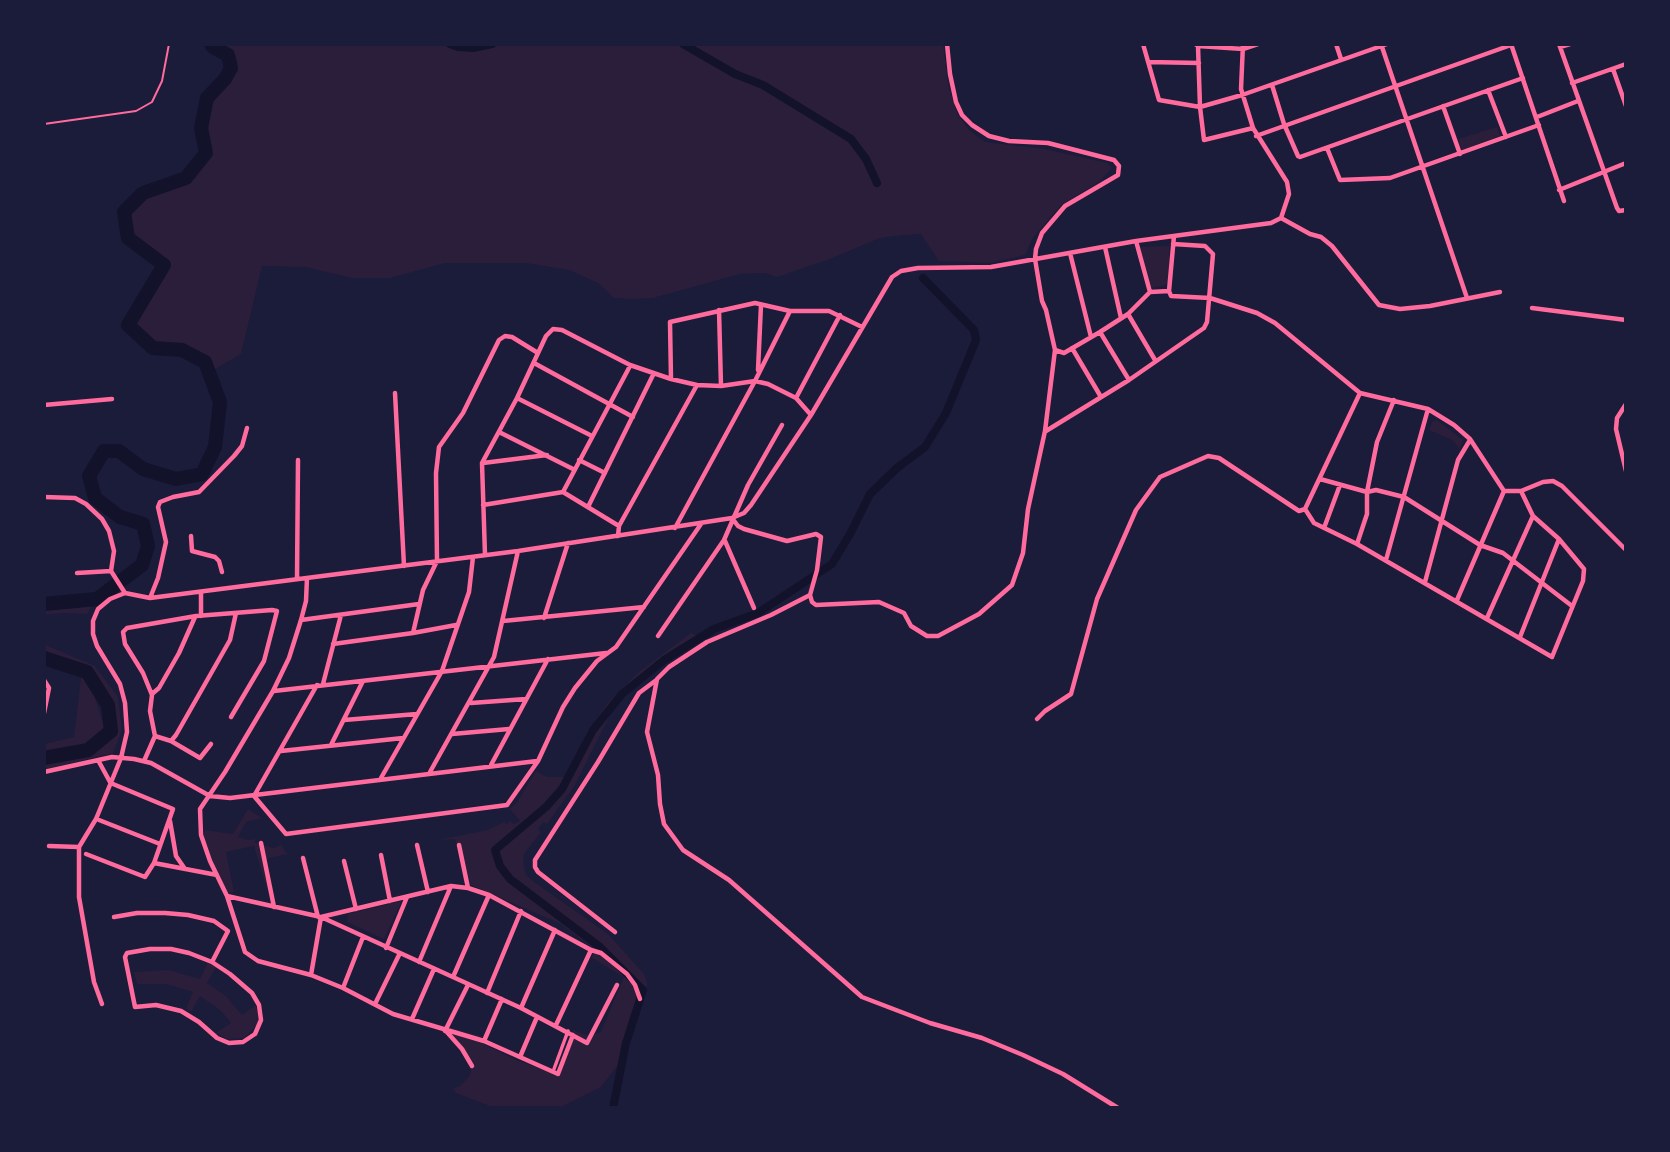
<!DOCTYPE html>
<style>
body{margin:0}
#map{position:relative;width:1670px;height:1152px;overflow:hidden;background:#1b1b3a;font-family:Lora,serif}
canvas{display:block}
.frame{position:absolute;inset:0;border:46px solid #1b1b3a;pointer-events:none}
</style>
<div id="map">
<canvas width="1670" height="1152"></canvas>
<div class="frame"></div>
</div>
<script>
const context = document.querySelector('canvas').getContext('2d');
context.lineJoin = 'round';
function paint(path, color) {
  context.fillStyle = color;
  context.fill(path, 'evenodd');
}
function toPath(rows) {
  const path = new Path2D();
  for (const r of rows) {
    path.moveTo(r[0], r[1]);
    for (let i = 2; i < r.length; i += 2) path.lineTo(r[i], r[i + 1]);
  }
  return path;
}
function trace(path, color, width, dash) {
  context.strokeStyle = color;
  context.lineWidth = width;
  context.lineCap = dash ? 'butt' : 'round';
  context.setLineDash(dash || []);
  context.stroke(path);
}
paint(toPath([
 [211,44,943,44,949,89,958,115,969,130,985,142,1044,149,1107,163,1112,168,1099,182,1061,205,1032,239,1025,255,990,263,939,261,921,234,902,235,880,238,830,259,777,277,765,273,740,274,653,298,633,299,614,298,598,283,569,270,526,263,445,263,390,278,352,278,306,267,262,266,241,354,215,369,182,350,153,348,128,325,164,266,128,238,124,212,146,192,186,178,206,153,201,128,207,98,225,79,231,68,228,55,213,47],
 [1497,127,1500,136,1462,150,1458,139],
 [1169,246,1169,282,1163,286,1150,288,1140,247],
 [1437,420,1463,440,1460,449,1452,440,1429,430,1432,422],
 [93,604,87,614,61,613,44,615,44,606],
 [691,633,700,637,636,682,613,709,575,785,547,824,543,822,538,829,541,832,524,854,523,861,526,875,533,881,609,935,644,974,647,983,646,991,634,1013,629,1051,601,1087,559,1108,495,1108,456,1093,453,1089,460,1086,470,1075,473,1063,445,1026,480,1036,484,1044,516,1060,547,1071,557,1070,564,1059,573,1030,589,1036,601,1032,624,977,592,958,594,949,561,924,464,882,455,839,438,840,488,830,504,822,507,824,510,821,514,824,520,821,510,809,518,801,536,771,547,777,566,777,587,732,607,704,639,672],
 [44,641,48,646,95,666,118,697,122,731,113,753,44,770,44,761,88,754,113,734,110,704,89,671,44,656],
 [81,678,86,678,92,689,106,732,84,749,44,755,44,744,74,737],
 [248,809,262,818,246,822,238,837,248,840,255,839,255,843,274,848,281,845,287,854,265,859,270,899,254,846,226,852,234,892,227,893,205,848,203,839,205,830,233,834],
 [402,901,384,939,347,922,348,914],
 [208,962,216,967,207,983,226,996,242,1015,256,1005,259,1015,257,1025,244,1038,227,1039,216,1033,231,1023,221,1011,200,996,191,1012,186,1009,193,992,166,984,137,984,134,972,168,970,200,979]
]), '#2a1e3b');
trace(toPath([
 [450,44,458,47,473,48,492,44],
 [683,44,735,74,763,85,851,139,866,159,877,183],
 [613,1108,626,1043,643,990,600,947,510,879,500,866,495,850,546,807,562,789,593,730,622,694,664,660,714,629,758,613,832,564,850,534,870,494,897,468,925,447,946,413,976,340,974,330,923,278]
]), '#12122b', 8);
trace(toPath([
 [44,604,97,599,142,565,148,546,143,524,120,517,95,498,89,476,104,451,119,451,143,469,176,479,202,474,215,447,220,402,205,362,182,350,153,348,128,325,164,265,128,238,124,212,143,193,186,178,206,153,201,128,207,98,225,79,231,68,228,55,213,47,211,44],
 [44,658,87,672,108,705,111,731,88,750,44,758]
]), '#12122b', 14);
trace(toPath([
 [44,124,136,111,152,102,162,81,169,44]
]), '#ff6b9d', 2);
trace(toPath([
 [554,1069,568,1031]
]), '#ff6b9d', 3.5);
trace(toPath([
 [1143,44,1159,100,1200,107,1242,95,1387,44],
 [1195,44,1198,46,1200,107,1204,140,1253,128],
 [1243,44,1241,89,1253,128,1287,182,1289,194,1281,218],
 [1336,44,1341,59],
 [1381,44,1467,298],
 [1511,44,1564,201],
 [1559,44,1617,208,1619,211,1626,210],
 [1198,46,1243,49,1258,44],
 [1560,47,1570,44],
 [1148,62,1199,63],
 [1613,69,1626,106],
 [1572,83,1626,64],
 [1272,85,1284,124,1298,156,1300,157,1523,78],
 [1488,90,1506,137],
 [1443,106,1460,154],
 [1537,117,1578,101],
 [1256,136,1511,45],
 [1327,148,1340,180,1390,178,1539,125],
 [1559,190,1626,163],
 [1281,218,1310,234,1321,237,1332,246,1379,305,1400,309,1430,306,1500,292],
 [1174,236,1169,291,1171,296,1210,298,1257,313,1275,323,1360,393,1428,409,1454,425,1470,439,1504,491],
 [1136,241,1150,292],
 [1105,247,1121,318],
 [1070,253,1091,337],
 [1532,308,1626,320],
 [719,310,721,386],
 [1128,314,1155,360],
 [1100,332,1129,380],
 [1072,348,1101,397],
 [1055,350,1064,353,1100,332,1128,314,1150,292,1169,291],
 [534,363,633,417],
 [758,370,761,305],
 [671,379,670,322,755,303,790,311,829,311,862,327],
 [395,393,404,566],
 [517,398,592,436],
 [796,398,840,315],
 [1626,404,1617,418,1616,429,1626,471],
 [44,405,112,399],
 [1046,431,1129,380,1204,328,1207,322,1213,254,1205,246,1173,244],
 [499,432,573,469],
 [579,460,605,473],
 [483,463,547,455],
 [1320,479,1367,492,1376,490,1404,497,1480,545,1503,553,1572,606],
 [1504,491,1521,491,1543,482,1553,481,1562,486,1626,550],
 [563,492,630,366],
 [44,497,75,498,86,504,102,519,109,531,114,551,111,571,125,593,150,598,518,551,732,518,744,513,751,505,811,415,892,277,901,271,918,268,991,267,1136,241,1271,223,1281,218],
 [483,505,563,492,619,526],
 [588,507,654,373],
 [1305,509,1360,393],
 [732,518,738,526,744,529,787,541,816,534,821,537,817,570,810,595,812,602,816,605,879,602,904,613,911,626,927,636,938,636,979,614,1012,585,1023,553,1028,509,1045,431,1055,350,1046,310,1042,301,1035,259,1036,249,1042,233,1065,206,1118,175,1119,166,1114,160,1048,143,1009,141,989,136,972,125,962,115,956,102,950,74,947,44],
 [675,528,755,381,790,311],
 [1324,528,1340,485],
 [191,536,192,551,215,557,219,561,222,572],
 [618,536,619,526,697,385],
 [725,541,754,608],
 [1357,544,1367,514,1367,492,1377,442,1394,400],
 [485,555,482,463,517,398,546,336,553,329,562,330,630,365,671,379,697,385,721,386,755,381,768,384,796,398,811,415],
 [1386,560,1428,409],
 [77,573,111,571],
 [307,578,306,601,301,620,289,658,273,691,225,772,200,809,201,835,210,861,227,896,245,952,258,961,311,975,343,988,393,1014,484,1041,558,1074,573,1035],
 [297,579,298,460],
 [1425,582,1458,460,1470,440],
 [201,592,201,616],
 [810,595,771,615,707,642,669,667,657,679,647,732,658,775,660,804,664,824,683,850,729,880,862,997,930,1023,982,1038,1023,1055,1063,1074,1118,1108],
 [150,598,158,578,166,542,158,507,160,502,173,497,199,492,234,456,242,446,247,428],
 [1457,600,1504,491],
 [544,618,568,543],
 [1487,618,1533,516],
 [301,620,419,604],
 [503,621,644,607],
 [413,633,423,590,437,561,436,473,439,447,463,413,499,340,505,336,512,337,538,353],
 [658,636,724,540,748,485,782,425],
 [1520,637,1559,539],
 [333,644,413,633,456,625],
 [44,680,49,688,44,713],
 [323,684,341,615],
 [317,685,254,796,286,834,507,805,538,761,563,707,575,688,597,661,616,647,701,524],
 [274,691,606,653],
 [152,694,159,688,179,653,195,617],
 [471,703,526,699],
 [1037,719,1045,711,1071,694,1097,599,1136,510,1160,477,1208,456,1219,458,1299,511,1305,509,1314,523,1357,544,1552,657,1583,581,1584,569,1559,539,1533,516,1521,491],
 [344,720,417,714],
 [452,734,509,729],
 [155,736,171,741,176,735,230,640,236,613],
 [171,741,200,758,211,744],
 [331,745,363,681],
 [281,751,403,738],
 [98,760,110,782],
 [144,761,155,736,150,711,152,695,143,673,125,644,123,632,127,628,196,616,272,610,277,611,264,661,231,717],
 [491,765,548,659],
 [44,772,112,757,134,759,151,763,210,796,230,798,537,761],
 [430,772,494,657,518,551],
 [381,778,442,671,469,592,473,557],
 [99,820,160,844],
 [170,821,176,856,185,869],
 [261,843,274,907],
 [417,845,428,892],
 [459,845,468,888],
 [49,846,79,847,79,897,94,982,102,1004],
 [79,847,96,819,121,758,127,732,125,703,120,684,97,646,93,634,93,621,98,609,110,599,125,593],
 [86,854,145,877,154,863,173,809,113,784],
 [381,855,390,901],
 [303,858,318,917],
 [344,861,356,909],
 [154,863,217,875],
 [227,896,321,917,521,1008,587,1043,617,985],
 [114,917,137,913,165,913,188,915,214,921,228,931,212,962],
 [615,932,538,872,535,867,535,860,598,762,639,693,655,681],
 [386,948,407,897],
 [150,949,171,949,189,953,212,962,230,974,252,993,259,1005,261,1020,255,1034,243,1042,229,1043,217,1038,199,1022,181,1011,156,1005,135,1007,125,957,127,953,150,949],
 [419,962,451,886],
 [311,975,321,917,451,886,468,888,489,895,591,950,601,953,627,974,635,985,640,999],
 [453,977,489,895],
 [343,988,363,937],
 [487,993,521,911],
 [375,1004,399,955],
 [521,1008,555,930],
 [412,1019,434,969],
 [556,1025,591,950],
 [445,1031,468,985],
 [446,1031,462,1049,472,1066],
 [484,1041,502,999],
 [520,1057,537,1017]
]), '#ff6b9d', 4.5);
</script>
